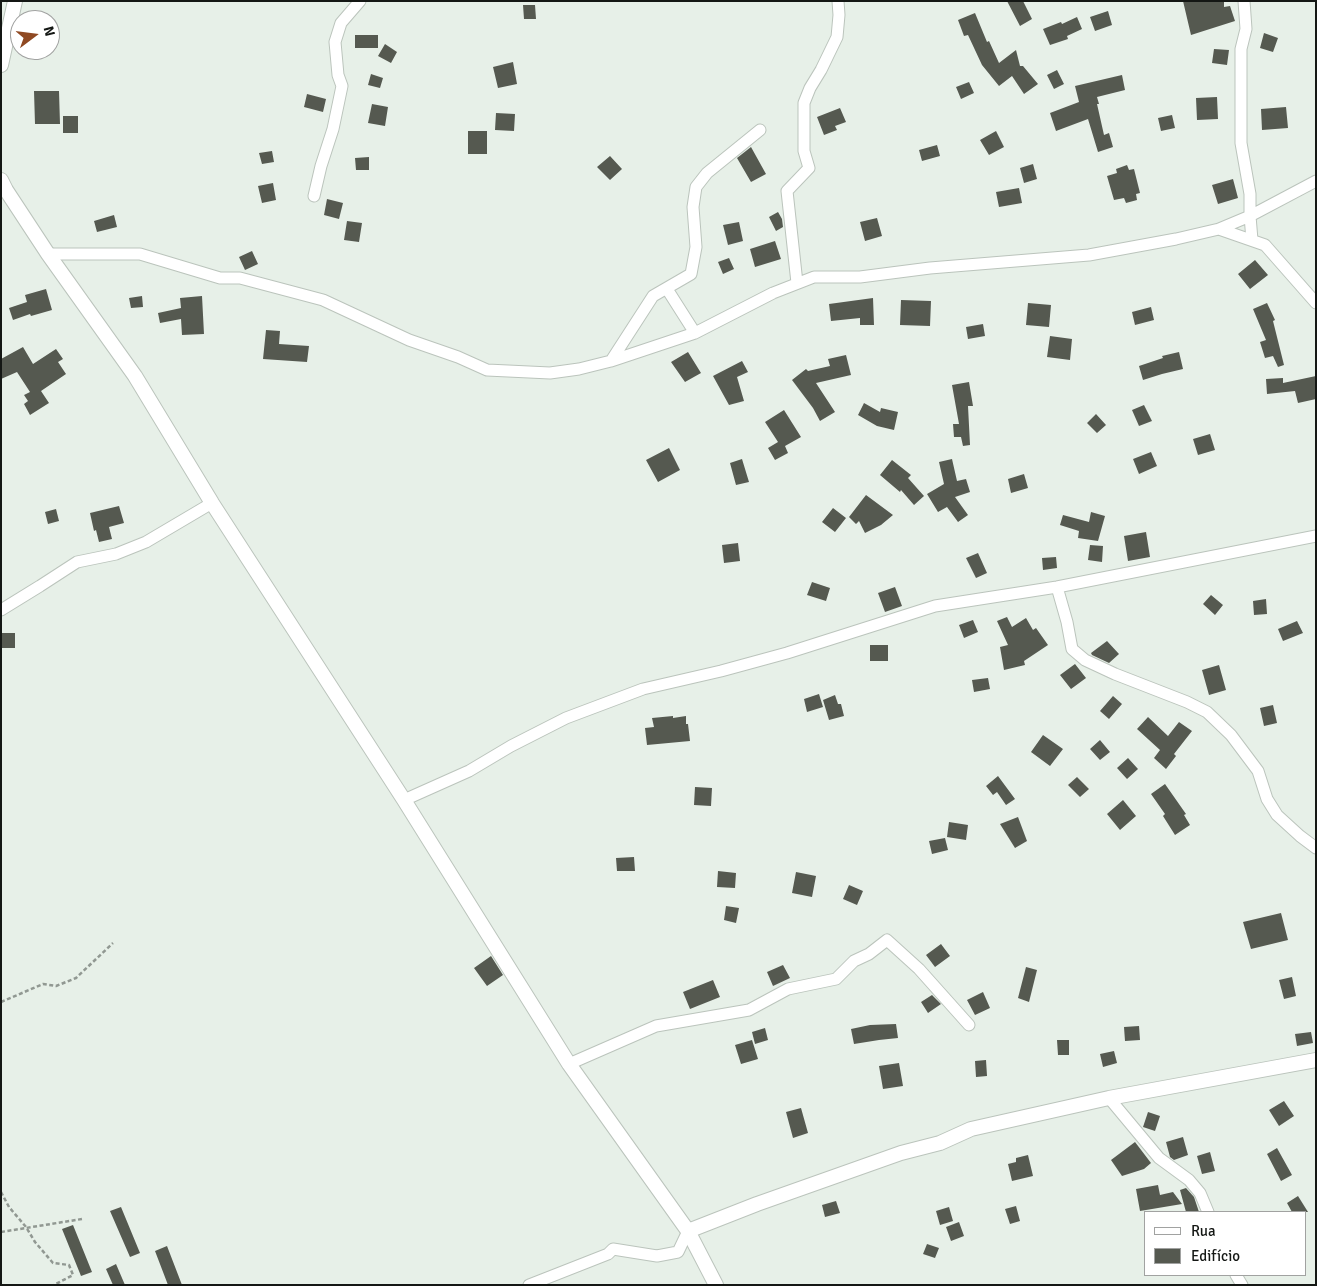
<!DOCTYPE html>
<meta charset="utf-8">
<style>
body{margin:0}
#map{position:relative;width:1317px;height:1286px;overflow:hidden;background:#e7f0e8;font-family:Signika,sans-serif}
canvas{display:block}
.frame{position:absolute;inset:0;border:2px solid #141714;pointer-events:none}
.legend{position:absolute;left:1144px;top:1211px;width:162px;height:65px;box-sizing:border-box;background:#fff;border:1px solid #a1a2a1;margin:0;padding:6px 9px;list-style:none;font-size:15px;color:#141714}
.legend li{display:flex;align-items:center;gap:10px;height:25px}
.legend b{width:25px;border:1px solid #a1a2a1}
.north{position:absolute;left:10px;top:10px;width:50px;height:50px;box-sizing:border-box;background:#fff;border:1px solid #a1a2a1;border-radius:50%;rotate:75deg;font-size:14px;font-weight:700;line-height:20px;text-align:center;color:#141714}
.north::after{content:'';display:block;margin:auto;width:18px;height:22px;background:#8f4922;clip-path:polygon(50% 0,100% 100%,50% 72%,0 100%)}
</style>
<div id="map">
<canvas width="1317" height="1286"></canvas>
<div class="frame"></div>
<ul class="legend">
<li><b style="height:6px;background:#fff"></b>Rua</li>
<li><b style="height:14px;background:#555950"></b>Edifício</li>
</ul>
<div class="north">N</div>
</div>
<script>
const context = document.querySelector('canvas').getContext('2d');
context.lineJoin = 'round';
function paint(path, color) {
  context.fillStyle = color;
  context.fill(path, 'evenodd');
}
function toPath(rows) {
  const path = new Path2D();
  for (const r of rows) {
    path.moveTo(r[0], r[1]);
    for (let i = 2; i < r.length; i += 2) path.lineTo(r[i], r[i + 1]);
  }
  return path;
}
function trace(path, color, width, dash) {
  context.strokeStyle = color;
  context.lineWidth = width;
  context.lineCap = dash ? 'butt' : 'round';
  context.setLineDash(dash || []);
  context.stroke(path);
}
paint(toPath([
 [1007,1,1023,1,1032,19,1020,26],
 [1183,1,1224,1,1224,7,1230,6,1235,21,1191,35],
 [523,5,535,5,536,19,524,19],
 [1108,11,1112,25,1095,31,1090,17],
 [975,13,987,42,989,41,999,63,1016,50,1020,66,1023,66,1038,84,1024,94,1012,76,999,86,982,65,968,35,964,36,958,20],
 [1077,17,1082,29,1067,36,1068,39,1050,45,1043,29,1061,22,1062,24],
 [1264,33,1278,38,1273,52,1260,48],
 [355,35,378,35,378,48,355,48],
 [385,44,397,52,391,63,378,56],
 [1214,49,1229,50,1227,65,1212,63],
 [513,62,517,84,498,88,493,67],
 [1057,70,1064,84,1054,89,1047,75],
 [371,74,383,78,380,88,368,85],
 [1122,75,1125,90,1097,97,1099,104,1097,104,1104,135,1109,133,1113,147,1098,152,1088,119,1056,131,1050,113,1079,102,1075,86],
 [969,82,974,93,961,99,956,87],
 [34,91,59,91,60,124,35,124],
 [307,94,326,99,323,112,304,107],
 [1217,97,1218,119,1197,120,1196,98],
 [372,104,388,107,385,126,368,123],
 [1286,107,1288,128,1262,130,1261,109],
 [840,108,846,122,835,126,837,130,824,135,817,117],
 [496,113,515,114,514,131,495,130],
 [1172,115,1175,128,1161,131,1158,118],
 [63,116,78,116,78,133,63,133],
 [468,131,487,131,487,154,468,154],
 [996,131,1004,147,989,155,980,140],
 [937,145,940,156,922,161,919,150],
 [751,147,766,174,751,182,737,158],
 [272,151,274,162,262,164,259,153],
 [610,156,622,169,610,180,597,167],
 [369,157,369,170,356,170,355,158],
 [1033,164,1037,179,1024,183,1020,168],
 [1127,165,1129,170,1134,169,1140,193,1136,194,1137,200,1126,203,1124,198,1114,200,1107,176,1117,173,1116,169],
 [1233,179,1238,198,1218,204,1212,185],
 [273,183,276,200,262,203,258,186],
 [1019,188,1022,203,999,207,996,192],
 [327,199,343,203,339,219,324,215],
 [778,212,782,219,783,227,776,231,769,217],
 [114,215,117,227,97,232,94,221],
 [877,218,882,236,865,241,860,222],
 [347,221,362,223,359,242,344,240],
 [739,222,743,241,728,245,723,225],
 [775,241,781,259,755,267,750,249],
 [252,251,258,264,245,270,239,257],
 [729,258,734,269,723,274,718,262],
 [1255,260,1268,275,1250,289,1238,274],
 [46,289,52,310,31,316,30,314,13,320,9,308,27,302,25,295],
 [142,296,143,307,131,308,129,298],
 [202,296,204,334,182,335,181,319,160,323,158,313,181,308,180,298],
 [873,298,874,325,860,325,860,318,831,321,829,304],
 [901,300,931,301,930,326,900,325],
 [1028,303,1051,305,1049,327,1026,325],
 [1267,303,1275,320,1273,321,1284,365,1278,367,1273,356,1265,358,1260,342,1266,340,1253,309],
 [1151,307,1154,320,1135,325,1132,312],
 [983,324,985,336,968,339,966,327],
 [266,330,280,331,279,344,309,346,307,362,263,359],
 [1050,336,1072,339,1070,360,1047,357],
 [23,347,33,364,56,349,63,359,58,362,66,374,41,391,49,403,30,415,24,404,28,401,24,395,30,392,17,372,1,379,1,359],
 [688,352,701,373,685,382,671,362],
 [1179,352,1183,369,1162,374,1143,380,1139,366,1163,358,1162,356],
 [846,355,851,375,816,383,835,412,820,421,813,408,792,380,806,369,808,371,830,366,828,359],
 [742,361,748,372,737,377,744,401,729,405,713,376],
 [1316,376,1316,399,1298,403,1295,391,1267,394,1266,379,1283,378,1283,383],
 [969,382,973,406,968,406,970,445,963,446,961,437,954,437,953,424,959,424,952,385],
 [864,403,880,412,881,408,898,412,894,430,877,426,858,415],
 [1144,405,1152,421,1139,426,1132,410],
 [784,410,801,437,785,446,788,453,775,460,768,448,778,442,765,422],
 [1096,414,1106,425,1097,433,1087,423],
 [1210,434,1215,450,1198,455,1193,439],
 [669,448,680,470,658,482,646,460],
 [1151,452,1157,466,1139,474,1133,459],
 [742,459,749,482,736,485,730,463],
 [952,459,957,481,966,479,970,492,955,497,968,515,958,522,947,507,938,512,927,494,944,484,939,462],
 [892,460,911,475,908,478,924,496,914,505,901,490,900,492,880,475],
 [1024,474,1028,488,1011,493,1008,479],
 [866,495,893,515,881,525,865,533,859,521,856,524,849,517],
 [119,506,124,523,109,527,112,539,99,542,96,530,94,531,90,513],
 [833,508,846,518,835,532,822,522],
 [56,509,59,521,48,524,45,512],
 [1091,512,1105,516,1098,541,1078,538,1079,531,1060,525,1063,515,1089,522],
 [1146,532,1150,557,1128,561,1124,536],
 [738,543,740,561,724,563,722,545],
 [1090,545,1103,546,1102,562,1088,560],
 [978,553,987,573,976,578,966,558],
 [1056,557,1057,568,1043,570,1042,558],
 [812,582,830,588,826,601,807,595],
 [895,587,902,606,885,612,878,593],
 [1211,595,1223,605,1215,615,1203,604],
 [1266,599,1267,614,1254,615,1253,601],
 [1007,617,1012,627,1026,618,1033,630,1036,628,1048,645,1024,661,1025,665,1004,670,1000,647,1008,645,997,621],
 [973,620,978,632,964,638,959,625],
 [1297,621,1303,633,1283,641,1278,629],
 [1,633,15,633,15,648,1,648],
 [1107,641,1119,654,1109,663,1092,655,1091,653],
 [870,645,888,645,888,661,870,661],
 [1075,664,1086,678,1071,689,1060,675],
 [1219,665,1226,690,1209,695,1202,670],
 [988,678,990,689,974,692,972,680],
 [819,694,823,707,807,712,804,699],
 [835,695,838,704,841,704,844,716,829,720,823,700],
 [1113,696,1122,704,1109,719,1100,711],
 [1273,705,1277,723,1264,726,1260,708],
 [673,716,673,718,686,716,686,724,688,724,690,741,647,745,645,728,654,727,652,718],
 [1148,717,1168,736,1179,722,1192,731,1174,754,1176,756,1166,769,1154,758,1160,750,1137,729],
 [1043,735,1063,749,1050,766,1031,752],
 [1100,740,1110,752,1100,760,1090,749],
 [1128,758,1138,769,1127,779,1117,768],
 [998,776,1015,799,1006,805,997,792,993,795,986,786],
 [1077,777,1089,789,1080,797,1068,785],
 [1165,784,1186,814,1184,815,1190,825,1175,835,1163,816,1165,814,1151,794],
 [695,787,712,788,711,806,694,805],
 [1123,800,1136,816,1120,830,1107,814],
 [1018,817,1027,841,1015,848,1000,824],
 [949,822,968,825,966,840,947,837],
 [945,838,948,850,932,854,929,841],
 [634,857,635,871,617,871,616,858],
 [718,871,736,873,735,888,717,887],
 [796,872,816,876,812,897,792,893],
 [849,885,863,891,857,905,843,899],
 [726,906,739,908,736,923,724,920],
 [1281,913,1288,940,1251,949,1243,922],
 [941,944,950,956,935,967,926,955],
 [491,956,503,975,487,986,474,968],
 [783,965,790,978,773,986,767,972],
 [1026,967,1037,970,1029,1002,1018,998],
 [1292,977,1296,996,1284,999,1279,980],
 [713,980,720,997,690,1009,683,992],
 [983,992,990,1008,975,1015,967,1000],
 [932,995,941,1004,928,1013,921,1002],
 [896,1024,898,1038,879,1040,854,1044,851,1029,870,1025],
 [1139,1026,1140,1040,1125,1041,1124,1027],
 [765,1028,768,1040,755,1044,752,1032],
 [1311,1032,1313,1043,1297,1046,1295,1034],
 [752,1040,758,1059,741,1064,735,1045],
 [1057,1040,1069,1040,1069,1055,1058,1055],
 [1114,1051,1117,1063,1103,1067,1100,1054],
 [986,1060,987,1076,976,1077,975,1061],
 [899,1063,903,1086,883,1089,879,1066],
 [1284,1101,1294,1116,1279,1126,1269,1110],
 [801,1108,808,1133,793,1138,786,1112],
 [1148,1112,1160,1116,1155,1131,1143,1127],
 [1183,1137,1188,1155,1174,1160,1170,1157,1166,1142],
 [1135,1142,1151,1163,1144,1169,1122,1176,1111,1160],
 [1277,1148,1292,1175,1281,1181,1267,1154],
 [1210,1152,1215,1171,1202,1174,1197,1156],
 [1028,1155,1033,1176,1012,1181,1008,1164,1016,1162,1016,1158],
 [1158,1185,1160,1195,1173,1192,1182,1204,1140,1211,1136,1189],
 [1186,1188,1194,1197,1199,1212,1186,1212,1180,1190],
 [1298,1196,1308,1212,1292,1212,1287,1203],
 [836,1201,840,1213,825,1217,822,1205],
 [1016,1206,1020,1221,1010,1224,1005,1209],
 [121,1207,140,1253,130,1257,110,1211],
 [949,1207,953,1221,940,1225,936,1211],
 [959,1222,964,1236,951,1241,946,1227],
 [73,1225,92,1272,81,1276,62,1229],
 [927,1244,939,1248,935,1258,923,1254],
 [167,1246,182,1285,168,1285,155,1251],
 [116,1264,125,1285,113,1285,106,1269]
]), '#555950');
const minor = toPath([
 [1244,1,1246,29,1241,49,1241,143,1250,194,1250,216,1252,240],
 [314,196,321,166,333,129,342,86,338,75,335,42,341,23,360,1],
 [1219,229,1265,245,1316,303],
 [48,254,140,254,220,278,240,278,323,300,409,340,458,357,487,370,550,373,579,369,611,361,653,296,691,274,696,247,693,207,696,187,707,173,760,130],
 [797,283,787,191,809,168,804,151,804,103,810,88,821,70,837,37,839,15,838,1],
 [667,289,695,333],
 [611,361,695,333,773,293,814,277,860,277,930,268,1089,255,1176,239,1219,229,1250,216,1316,181],
 [1057,587,1067,622,1072,649,1085,660,1115,674,1187,702,1207,712,1231,735,1258,771,1267,799,1277,815,1300,836,1316,848],
 [1,610,40,586,77,562,116,554,146,542,212,503],
 [404,800,469,771,511,746,566,718,643,689,721,671,787,653,935,606,1057,587,1316,536],
 [569,1064,656,1026,749,1010,788,989,836,979,854,961,869,954,887,940,919,969,969,1025],
 [1109,1098,1159,1158,1189,1180,1200,1193,1208,1212],
 [1236,1275,1242,1285],
 [529,1285,608,1254,613,1249,657,1256,678,1252,688,1231]
]);
const tertiary = toPath([
 [1,65,15,1],
 [1,180,6,190,48,254,135,376,212,503,404,800,569,1064,688,1231,716,1285],
 [688,1231,757,1204,901,1153,940,1143,971,1129,1109,1098,1316,1060]
]);
trace(minor, '#bbc4bc', 13);
trace(tertiary, '#bbc4bc', 16);
trace(toPath([
 [1,1002,43,984,56,986,76,978,113,943],
 [1,1192,9,1207,26,1227,35,1242,53,1263,69,1265,73,1275,54,1285],
 [1,1232,82,1219]
]), '#919892', 2.5, [4, 2.5]);
trace(minor, '#fff', 11);
trace(tertiary, '#fff', 14);
</script>
